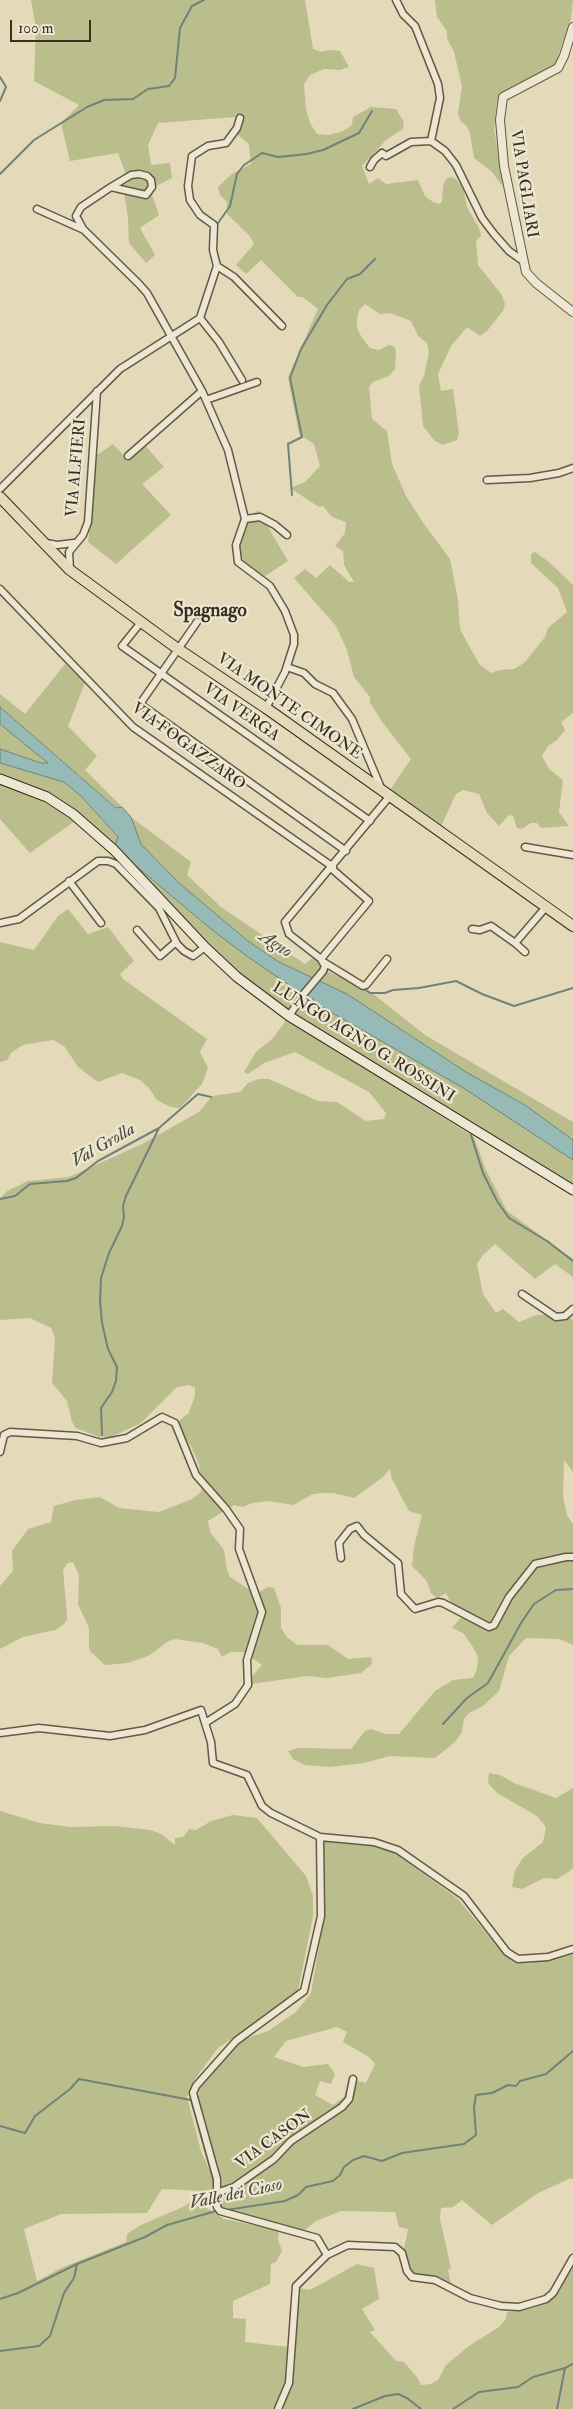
<!DOCTYPE html>
<style>
body{margin:0}
#map{position:relative;width:573px;height:2409px;overflow:hidden;background:#e4dab9;font-family:"IM FELL Double Pica",serif}
canvas{display:block}
.scale{position:absolute;left:10px;top:20px;width:81px;height:22px;box-sizing:border-box;border:2px solid #3a2e21;border-top:0;padding-left:6px;font-size:15px;line-height:18px;white-space:nowrap;color:#3a2e21;-webkit-text-stroke:4px #ede7d2;paint-order:stroke}
</style>
<div id="map">
<canvas width="573" height="2409"></canvas>
<div class="scale">100 m</div>
</div>
<script>
const context = document.querySelector('canvas').getContext('2d');
context.lineJoin = 'round';
function paint(path, color) {
  context.fillStyle = color;
  context.fill(path, 'evenodd');
}
function toPath(rows) {
  const path = new Path2D();
  for (const r of rows) {
    path.moveTo(r[0], r[1]);
    for (let i = 2; i < r.length; i += 2) path.lineTo(r[i], r[i + 1]);
  }
  return path;
}
function trace(path, color, width, dash) {
  context.strokeStyle = color;
  context.lineWidth = width;
  context.lineCap = dash ? 'butt' : 'round';
  context.setLineDash(dash || []);
  context.stroke(path);
}
function drawText(font, color, halo, rows, align = 'center') {
  context.font = font + ' "IM FELL Double Pica",serif';
  context.lineWidth = 4.5;
  context.setLineDash([]);
  context.textBaseline = 'middle';
  context.strokeStyle = halo;
  context.fillStyle = color;
  for (const [text, x, y, turn = 0] of rows) {
    context.save();
    context.translate(x, y);
    context.rotate((+turn || 0) * Math.PI / 180);
    context.textAlign = isNaN(turn) ? turn : align;
    if (halo) context.strokeText(text, 0, 0);
    context.fillText(text, 0, 0);
    context.restore();
  }
}
paint(toPath([
 [31,0,305,0,313,49,321,52,329,50,340,51,349,67,340,70,324,69,310,75,304,84,306,109,310,123,317,134,329,135,343,131,352,125,353,117,371,107,396,109,404,122,403,129,386,140,362,166,369,184,378,178,386,184,418,180,425,196,433,202,439,204,442,202,443,186,446,179,451,177,456,179,463,189,467,207,479,228,481,236,476,241,478,265,502,295,505,304,503,311,487,331,480,336,467,327,451,346,438,374,441,391,453,389,459,434,457,440,443,445,435,441,423,426,419,386,424,376,429,352,427,343,418,336,411,321,390,313,380,314,365,304,359,310,357,320,357,328,362,338,370,348,379,350,389,345,394,346,396,351,395,369,389,376,373,382,369,387,372,419,387,431,392,464,406,496,424,524,450,559,458,600,460,629,479,664,491,673,500,670,514,669,524,663,545,637,548,628,567,612,558,588,531,563,531,554,535,552,549,562,573,585,573,713,561,722,565,730,557,740,548,746,542,756,549,769,563,780,559,812,569,826,541,828,537,823,531,823,522,829,517,828,513,816,509,815,499,826,487,813,479,794,463,790,456,794,441,826,390,790,411,759,383,723,370,703,370,697,354,677,347,650,336,626,294,578,305,569,316,578,330,565,349,582,354,582,344,565,343,551,335,546,345,533,346,522,332,517,323,506,319,507,290,488,305,482,320,466,314,444,299,434,288,377,318,309,303,297,298,297,261,260,246,274,236,265,254,244,249,235,227,214,227,202,220,195,218,187,232,174,251,164,249,144,237,134,235,117,158,123,148,145,151,165,170,163,172,178,150,189,159,215,140,228,155,255,146,263,129,243,128,218,123,185,129,182,118,153,70,161,61,123,79,105,34,81,36,28],
 [435,0,573,0,571,19,555,65,504,92,497,100,494,128,504,188,492,172,474,158,470,133,466,125,461,122,458,113,462,86,454,52,447,38,447,31,437,17],
 [143,443,164,467,142,484,171,515,116,564,88,542,97,455,113,444,128,460,138,451,137,448],
 [258,510,288,561,265,576,246,565,240,555,241,540,247,528,248,518],
 [65,664,85,683,68,726,97,756,85,770,122,807,117,808,0,707,0,694,25,714],
 [0,724,7,729,48,763,41,763,0,749],
 [0,763,64,782,81,796,118,838,115,845,72,808,58,799,37,788,0,774],
 [0,784,33,795,75,821,30,853,0,819],
 [131,817,191,862,187,875,221,907,305,964,312,958,319,963,322,969,367,989,425,1035,573,1122,573,1140,525,1105,466,1072,347,994,279,962,248,941,179,883,141,844],
 [136,866,211,929,298,992,465,1089,573,1160,573,1184,285,1007,260,990,231,967],
 [68,909,88,934,108,927,134,961,120,974,123,979,207,1039,200,1052,208,1068,202,1084,180,1108,171,1107,157,1100,149,1088,140,1080,122,1073,98,1082,78,1067,65,1047,53,1040,23,1045,12,1052,7,1060,0,1062,0,942,34,950,58,916],
 [287,1019,474,1137,485,1168,507,1211,573,1259,573,1277,555,1264,535,1279,495,1244,483,1255,477,1264,483,1294,496,1313,503,1309,519,1322,536,1315,568,1315,573,1320,573,1472,564,1460,563,1496,567,1515,573,1524,573,1645,559,1639,526,1638,509,1656,499,1691,483,1706,469,1713,464,1719,462,1732,454,1743,435,1758,390,1756,364,1763,330,1767,305,1765,293,1759,288,1751,299,1748,351,1749,365,1731,371,1729,385,1734,399,1734,435,1691,453,1680,473,1678,477,1669,478,1657,473,1647,463,1633,452,1628,464,1614,454,1609,446,1593,437,1598,431,1593,426,1580,412,1566,414,1546,422,1515,409,1511,392,1479,390,1469,383,1477,354,1498,333,1493,322,1493,313,1494,293,1505,269,1501,252,1503,243,1507,234,1505,208,1521,210,1532,224,1550,227,1570,230,1577,253,1592,259,1592,268,1587,274,1588,281,1608,281,1628,287,1637,297,1645,328,1645,348,1659,371,1657,372,1664,361,1673,327,1678,307,1676,252,1684,249,1680,262,1665,244,1652,230,1652,222,1657,218,1649,203,1643,175,1639,167,1642,150,1655,128,1663,105,1665,91,1652,89,1648,89,1628,78,1604,79,1575,73,1562,68,1563,63,1570,67,1614,67,1620,62,1626,55,1630,23,1637,0,1649,0,1586,13,1571,12,1551,28,1529,51,1522,54,1506,76,1500,100,1497,119,1508,159,1512,192,1499,201,1492,202,1485,199,1465,191,1446,179,1430,180,1420,188,1414,195,1396,195,1388,189,1385,177,1387,141,1423,111,1437,99,1437,76,1428,72,1422,67,1401,52,1383,55,1338,51,1328,30,1318,0,1320,0,1198,7,1191,28,1181,69,1177,142,1144,199,1112,212,1096,240,1092,248,1083,259,1079,269,1079,318,1101,337,1102,366,1121,384,1119,386,1113,369,1092,295,1052,264,1063,248,1074,244,1072,256,1052,273,1038],
 [489,1773,500,1775,514,1783,556,1798,573,1788,573,1868,570,1871,557,1879,544,1878,522,1889,512,1887,515,1870,523,1858,543,1842,546,1827,537,1816,497,1793,488,1783],
 [0,1811,40,1823,70,1827,115,1826,151,1830,161,1834,175,1845,175,1838,183,1837,189,1829,196,1830,211,1821,233,1815,257,1818,306,1876,313,1896,313,1916,298,1991,285,2006,269,2020,246,2029,218,2048,195,2079,187,2097,201,2151,214,2181,213,2196,205,2201,205,2207,224,2219,279,2230,278,2239,282,2251,276,2262,271,2264,270,2284,233,2301,233,2318,246,2319,245,2342,289,2347,287,2380,275,2409,0,2409],
 [162,2189,204,2191,185,2206,139,2226,127,2234,126,2242,61,2268,37,2281,24,2229,61,2214,147,2213],
 [326,1834,384,1845,458,1899,501,1951,525,1959,573,1947,573,2180,571,2178,538,2193,492,2225,462,2200,453,2207,441,2208,440,2219,451,2268,448,2270,451,2283,436,2276,421,2276,412,2273,404,2249,408,2229,399,2227,395,2212,341,2211,316,2221,304,2231,227,2211,218,2207,222,2194,222,2180,198,2102,199,2087,227,2052,241,2040,268,2031,296,2012,311,1993,322,1929,322,1843],
 [337,2027,347,2032,343,2042,369,2057,375,2064,366,2083,349,2079,344,2097,333,2105,315,2095,320,2081,331,2084,335,2074,328,2064,303,2067,274,2057,286,2041],
 [357,2264,374,2268,379,2299,362,2309,375,2330,370,2332,396,2361,404,2362,417,2377,421,2385,431,2384,438,2380,446,2365,469,2346,499,2327,506,2319,507,2312,532,2308,550,2301,560,2290,573,2265,573,2409,282,2409,291,2383,299,2288,310,2290]
]), '#b9be8c');
const water = toPath([
 [0,707,116,808,122,807,131,817,141,844,179,883,248,941,279,962,347,994,466,1072,525,1105,573,1140,573,1160,465,1089,317,1004,248,957,211,929,136,866,115,845,118,837,81,796,64,782,0,763,0,749,41,763,48,763,0,724,0,707]
]);
paint(water, '#96bab5');
trace(water, '#71827a', 1);
trace(toPath([
 [0,77,6,87,0,101],
 [0,174,34,140,87,107,104,100,133,99,148,89,169,86,175,78,180,28,192,6,204,0],
 [216,226,230,206,237,174,244,165,262,153,278,157,307,154,323,150,359,133,372,111],
 [292,495,288,444,302,437,290,378,301,349,327,305,347,279,360,274,375,259],
 [366,990,370,993,385,993,393,990,419,988,456,981,482,994,514,1006,573,988],
 [307,1004,313,999],
 [471,1135,483,1173,497,1201,509,1218,547,1241,573,1261],
 [0,1199,15,1196,30,1184,67,1181,76,1178,98,1161,159,1128,198,1094,211,1097],
 [102,1435,101,1408,112,1392,116,1381,117,1367,108,1349,102,1323,100,1301,101,1278,109,1253,122,1226,124,1217,123,1206,126,1196,159,1128],
 [443,1724,467,1698,488,1683,521,1623,534,1604,556,1590,573,1589],
 [0,2126,25,2133,35,2116,70,2089,79,2079,191,2100,214,2182],
 [226,2210,285,2201,298,2195,306,2187,333,2181,340,2175,344,2167,353,2160,364,2156,382,2161,402,2153,464,2144,476,2135,474,2107,476,2095,492,2093,508,2085,516,2086,520,2081,546,2074,573,2051],
 [0,2299,18,2293,77,2264,145,2237,167,2225,216,2211],
 [0,2351,39,2346,50,2336,64,2293,74,2278,77,2264],
 [353,2409,385,2396,398,2394,407,2398,421,2409],
 [453,2409,479,2392,518,2387,533,2377,565,2368],
 [557,2409,565,2368,573,2364]
]), '#71827a', 2);
const minor = toPath([
 [396,0,403,14,415,26,438,84,440,98,431,141],
 [370,167,374,160,382,153,386,156,411,142,431,141,445,151,456,165,482,218,494,234,509,251,523,261],
 [37,209,84,230,139,284,147,293,202,391,228,450,245,519,236,545,238,562,270,586,285,611,294,635,294,644,285,672,266,708],
 [83,229,76,216,81,207,111,187,146,195,152,187,151,180,147,176,139,174,131,175,111,187],
 [217,266,234,277,282,326],
 [200,318,219,342,242,380],
 [206,400,257,382],
 [128,456,202,391],
 [487,480,530,478,559,473,573,468],
 [0,489,120,369,200,318,217,266,213,250,214,225,200,215,190,200,188,186,192,156,208,146,226,143,237,128,240,118],
 [245,519,260,517,275,525,287,535],
 [46,543,57,545,74,543],
 [70,570,69,552,83,535,88,522,97,391],
 [0,589,133,727,333,867],
 [142,621,122,646,370,821],
 [197,622,140,704,346,851],
 [287,667,304,673,315,684,333,693,352,719,381,788],
 [525,847,573,855],
 [69,881,101,923],
 [0,923,19,919,98,861,108,861,116,864,159,908,177,944,184,951,193,956,205,947],
 [472,929,480,930,491,926,515,943],
 [137,930,160,956,176,942],
 [525,952,515,943,546,907],
 [321,959,369,901,332,869],
 [322,961,363,986,366,985,387,959],
 [289,1016,302,996,323,971,325,966,321,959,289,934,285,922,389,797],
 [522,1294,556,1317,565,1316,573,1309],
 [0,1452,4,1435,10,1432,77,1436,101,1443,127,1438,162,1417,175,1423,196,1475,226,1509,240,1529,239,1549,262,1612,247,1660,248,1685,235,1704,205,1723],
 [341,1558,339,1543,350,1529,357,1526,364,1535,398,1563,401,1594,415,1609,438,1602,443,1603,489,1627,494,1625,509,1597,535,1564,566,1557,573,1557],
 [0,1733,39,1728,110,1736,145,1730,201,1710,211,1742,213,1763,247,1775,262,1806,271,1813,320,1837,374,1842,398,1850,464,1896,507,1952,518,1959,548,1957,573,1949],
 [219,2192,234,2187,274,2159,291,2141,342,2107,349,2099,353,2079],
 [327,2255,348,2245,395,2247,402,2253,407,2271,412,2277,435,2280,470,2298,501,2306,519,2307,546,2299,553,2293,573,2258],
 [278,2409,289,2383,296,2286,327,2255,317,2238,220,2211,217,2207,217,2179,193,2093,196,2086,236,2041,304,1991,321,1916,320,1837]
]);
const tertiary = toPath([
 [573,27,564,56,558,68,503,97,500,120,504,166,526,272,536,283,573,312]
]);
const secondary = toPath([
 [0,779,47,797,73,814,114,850,205,947,237,977,289,1016,573,1190]
]);
const primary = toPath([
 [0,497,70,570,178,649,266,708,573,926]
]);
trace(minor, '#645947', 9);
trace(tertiary, '#645947', 10);
trace(secondary, '#3a2e21', 11);
trace(primary, '#3a2e21', 12);
trace(minor, '#ede7d2', 6);
trace(tertiary, '#ede7d2', 8);
trace(secondary, '#ede7d2', 9);
trace(primary, '#e4dab9', 10);
drawText('16px', '#3a2e21', '#ede7d2', [
 ["VIA PAGLIARI",523,184,81],
 ["VIA ALFIERI",77,468,-85],
 ["VIA MONTE CIMONE",289,707,35],
 ["VIA VERGA",241,713,35],
 ["VIA FOGAZZARO",188,747,36],
 ["LUNGO AGNO G. ROSSINI",363,1043,32],
 ["VIA CASON",274,2140,-36]
]);
drawText('italic 18px', '#4c4a3f', '#ede7d2', [
 ["Agno",275,945,33],
 ["Val Grolla",104,1146,-30],
 ["Valle dei Cioso",236,2195,-12]
]);
drawText('bold 19px', '#3a2e21', '#ede7d2', [
 ["Spagnago",210,612]
]);
</script>
